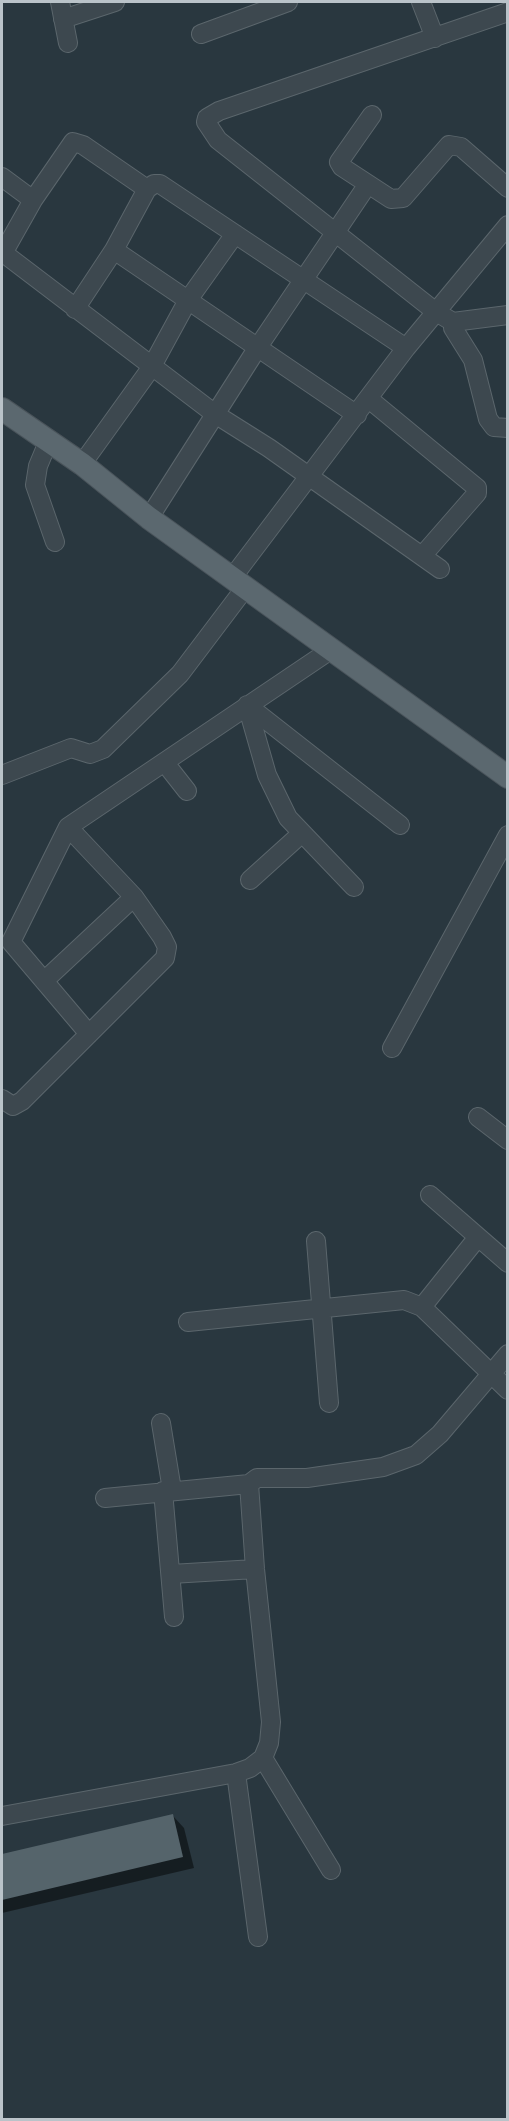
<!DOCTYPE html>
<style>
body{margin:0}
#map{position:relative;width:509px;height:2121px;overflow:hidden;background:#29373f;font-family:"Varela Round",sans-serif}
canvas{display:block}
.frame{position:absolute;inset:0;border:3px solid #bac3c9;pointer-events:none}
</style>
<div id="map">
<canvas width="509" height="2121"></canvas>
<div class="frame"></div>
</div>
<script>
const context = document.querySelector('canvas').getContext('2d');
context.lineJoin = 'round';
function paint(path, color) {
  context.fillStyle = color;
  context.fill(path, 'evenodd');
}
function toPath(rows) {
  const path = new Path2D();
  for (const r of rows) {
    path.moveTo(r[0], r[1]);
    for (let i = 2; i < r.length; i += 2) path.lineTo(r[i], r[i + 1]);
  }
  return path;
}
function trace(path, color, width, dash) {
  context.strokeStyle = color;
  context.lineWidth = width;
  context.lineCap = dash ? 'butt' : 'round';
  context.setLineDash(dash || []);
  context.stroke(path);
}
paint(toPath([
 [173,1816,184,1828,194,1868,2,1913,2,1856]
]), '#0007');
paint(toPath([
 [173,1814,183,1857,2,1900,2,1854]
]), '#55646b');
const minor = toPath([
 [60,2,68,43],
 [421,2,435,38],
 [508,12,219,111,207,118,206,122,218,140,436,312,453,322,508,315],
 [63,19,115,2],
 [201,34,288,2],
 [372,115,339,162,342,167,391,199,403,198,449,145,461,147,508,188],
 [2,177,33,200],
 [114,250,357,415],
 [2,252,215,414,269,448,440,569],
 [2,255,33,200,73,142,83,145,147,189],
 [75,309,114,250,147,189,154,184,160,184,406,348],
 [453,322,453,328,473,360,488,419,494,427,508,428],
 [369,399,477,488,477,493,422,556],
 [48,442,38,466,35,485,55,542],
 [82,464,151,368,188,300,235,234],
 [149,518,258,347,368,184],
 [232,578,406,348,508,225],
 [165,763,187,791],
 [2,775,71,748,90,754,103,749,180,674,245,588],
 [250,880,301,834],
 [354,887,288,818,267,775,247,705,400,825],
 [44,981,134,897],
 [89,1034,11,942,68,827,332,649],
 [392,1048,508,835],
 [2,1099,13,1106,22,1101,165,958,167,947,162,937,134,897,68,827],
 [478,1117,508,1140],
 [430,1195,508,1263],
 [316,1241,329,1403],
 [422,1307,478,1237],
 [188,1322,404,1300,422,1307,508,1390],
 [161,1423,172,1490],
 [163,1491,174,1617],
 [105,1498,249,1484],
 [171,1574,255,1569],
 [263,1758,331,1870],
 [236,1773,258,1937],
 [2,1816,236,1773,250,1768,263,1758,269,1743,271,1722,255,1569,249,1484,257,1478,307,1478,383,1467,416,1455,440,1434,508,1354]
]);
const major = toPath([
 [2,409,82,464,149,518,508,777]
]);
trace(minor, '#5b666c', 20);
trace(major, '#4a545b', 24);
trace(minor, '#3d484f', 18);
trace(major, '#5b686f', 22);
</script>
